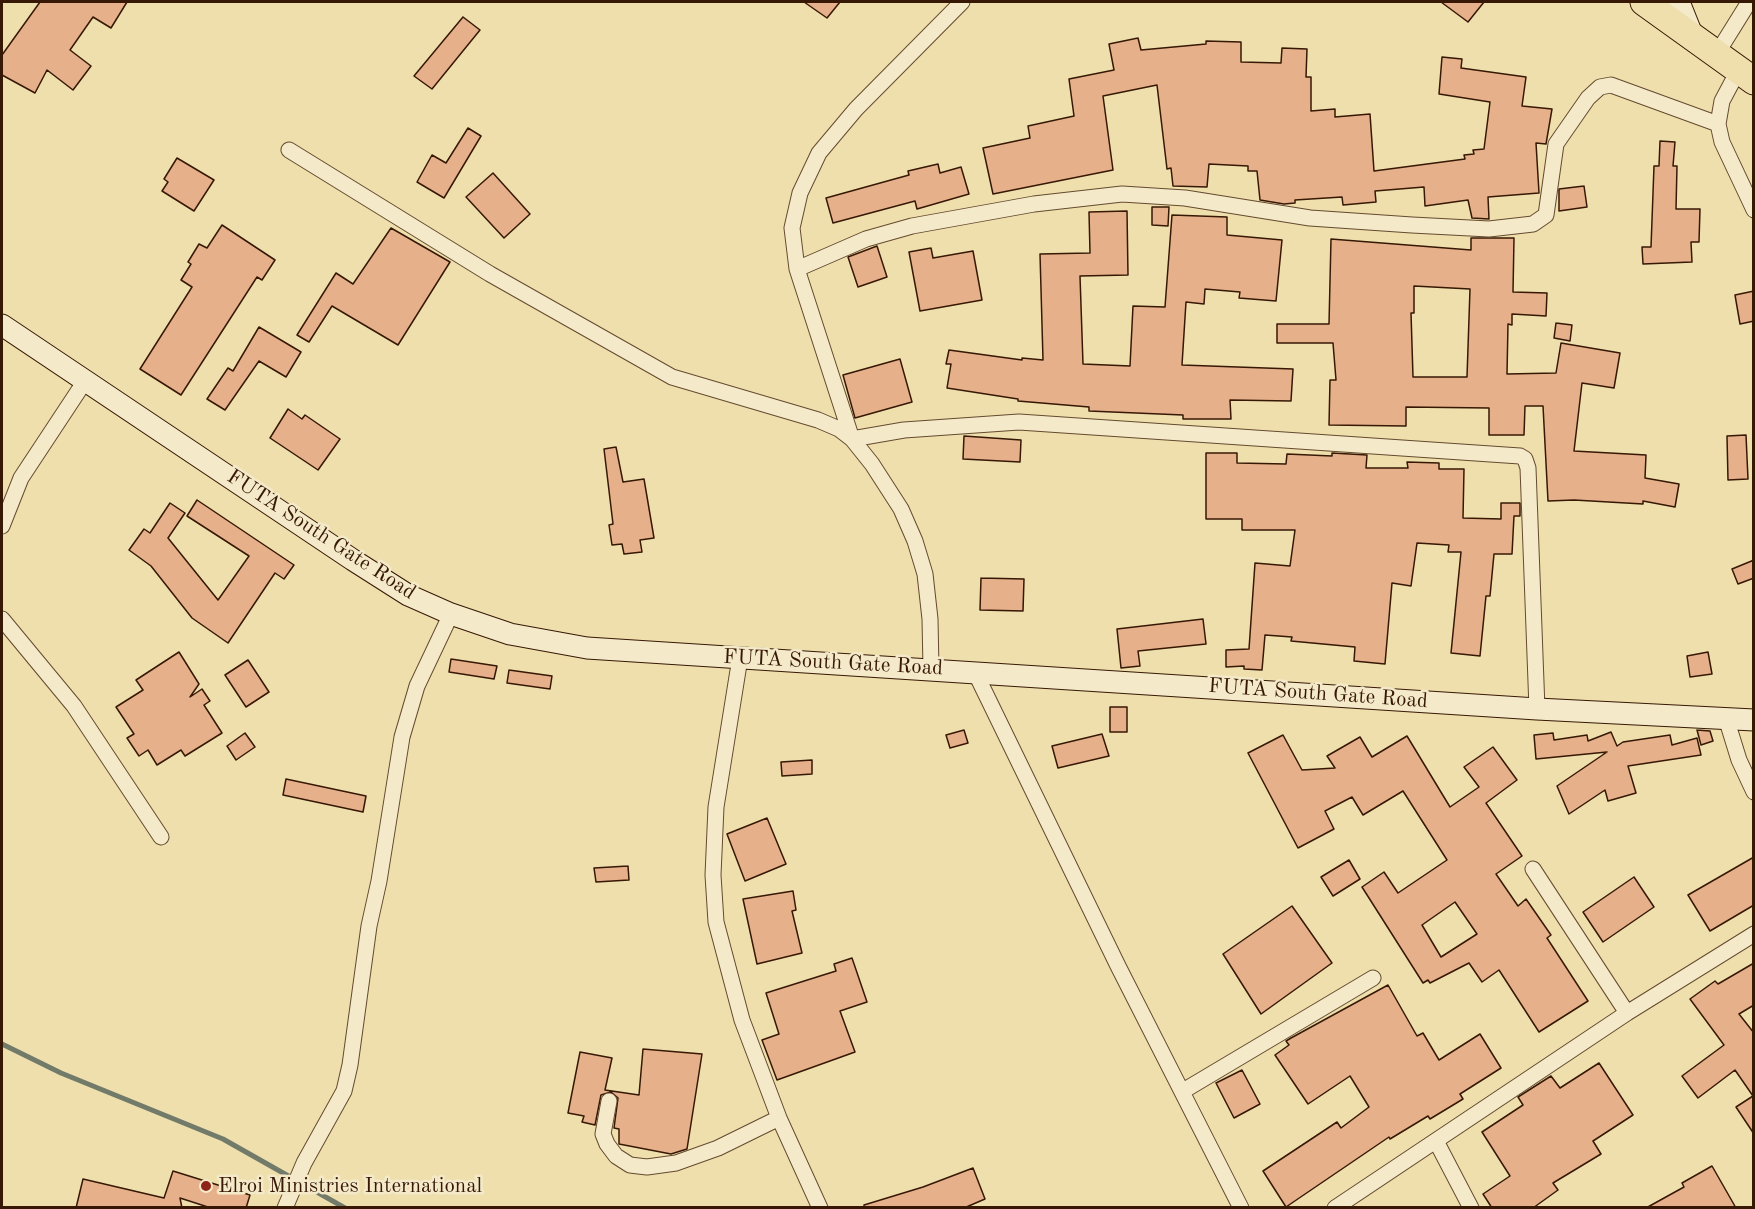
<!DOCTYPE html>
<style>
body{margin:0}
#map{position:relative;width:1755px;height:1209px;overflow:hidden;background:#eedfac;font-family:"Old Standard TT",serif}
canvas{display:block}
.frame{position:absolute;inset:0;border:3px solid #371805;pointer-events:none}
</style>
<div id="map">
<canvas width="1755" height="1209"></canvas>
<div class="frame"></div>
</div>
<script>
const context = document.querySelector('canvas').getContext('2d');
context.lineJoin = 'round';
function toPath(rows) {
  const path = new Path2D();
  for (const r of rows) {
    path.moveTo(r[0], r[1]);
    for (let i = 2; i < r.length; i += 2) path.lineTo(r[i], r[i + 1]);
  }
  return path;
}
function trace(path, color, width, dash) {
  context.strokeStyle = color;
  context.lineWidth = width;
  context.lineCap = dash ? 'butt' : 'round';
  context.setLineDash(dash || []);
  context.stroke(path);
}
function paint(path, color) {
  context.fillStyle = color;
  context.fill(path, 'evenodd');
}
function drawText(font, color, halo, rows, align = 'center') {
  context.font = font + ' "Old Standard TT",serif';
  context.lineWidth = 5;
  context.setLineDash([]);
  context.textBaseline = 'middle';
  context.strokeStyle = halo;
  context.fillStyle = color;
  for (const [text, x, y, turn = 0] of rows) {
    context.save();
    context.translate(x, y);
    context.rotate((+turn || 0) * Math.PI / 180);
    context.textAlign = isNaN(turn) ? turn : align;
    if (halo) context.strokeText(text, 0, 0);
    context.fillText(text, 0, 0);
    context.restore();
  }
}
trace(toPath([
 [2,1044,61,1073,223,1139,345,1208]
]), '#727a6a', 5);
const building = toPath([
 [40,2,127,2,111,28,93,17,70,50,91,66,73,90,47,70,35,93,2,75,2,55,40,2],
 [804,2,840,2,827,18,804,2],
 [1441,2,1484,2,1468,22,1441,2],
 [463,17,480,30,432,89,414,76,463,17],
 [1138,38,1141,50,1206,44,1206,41,1241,42,1241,62,1281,63,1282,48,1307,49,1306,77,1311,77,1311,111,1335,109,1335,117,1370,114,1374,171,1465,159,1464,155,1474,154,1473,150,1484,149,1490,102,1439,94,1442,57,1462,59,1461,68,1526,77,1522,106,1552,109,1546,144,1536,143,1539,193,1488,197,1489,219,1472,218,1468,200,1425,206,1424,187,1375,191,1376,202,1343,205,1342,197,1295,200,1295,203,1284,204,1260,200,1257,171,1248,171,1248,166,1209,164,1207,187,1173,186,1171,168,1167,169,1157,85,1103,96,1113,170,993,194,983,148,1030,138,1028,126,1074,116,1069,79,1114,70,1109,44,1138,38],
 [468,128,481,136,444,198,417,182,432,155,446,163,468,128],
 [1660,141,1675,142,1673,166,1677,166,1676,209,1700,209,1699,242,1691,242,1692,262,1643,264,1642,247,1651,247,1654,166,1659,166,1660,141],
 [177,158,214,180,194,211,162,191,168,182,164,179,177,158],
 [938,164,940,173,961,167,969,194,917,209,915,201,833,223,826,198,909,175,908,171,938,164],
 [493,173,530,214,504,238,466,197,493,173],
 [1584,186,1587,207,1559,211,1559,189,1584,186],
 [1152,207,1169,207,1168,226,1152,225,1152,207],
 [1127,211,1128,275,1080,276,1083,364,1130,366,1133,306,1165,307,1172,215,1227,217,1227,235,1282,240,1276,301,1239,298,1240,292,1205,289,1204,304,1186,302,1182,365,1293,369,1291,401,1230,400,1231,419,1183,419,1183,415,1089,411,1089,407,1018,401,1018,399,947,388,951,364,946,364,949,350,1022,360,1022,358,1043,360,1040,254,1090,253,1089,212,1127,211],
 [222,225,275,260,262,280,257,277,181,395,140,369,192,287,181,280,191,264,188,262,199,244,207,248,222,225],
 [391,228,450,262,398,345,332,306,309,342,297,335,336,273,353,284,391,228],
 [1471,238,1514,238,1513,292,1547,293,1546,316,1512,314,1512,325,1508,324,1507,374,1556,373,1561,343,1620,353,1614,388,1582,383,1574,451,1646,455,1645,478,1679,484,1675,507,1643,501,1643,504,1574,500,1548,501,1543,406,1525,406,1524,435,1489,435,1489,408,1406,407,1406,426,1329,425,1330,380,1336,380,1333,343,1277,343,1277,324,1329,324,1331,239,1471,250,1471,238],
 [1414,286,1470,289,1467,377,1413,377,1411,313,1414,313,1414,286],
 [877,246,887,277,858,287,848,257,877,246],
 [931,248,933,258,973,251,982,300,920,311,909,252,931,248],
 [1754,291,1754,321,1740,324,1735,295,1754,291],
 [1556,323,1572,325,1570,341,1554,338,1556,323],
 [259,327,301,352,286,377,259,361,225,410,207,399,228,368,233,371,259,327],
 [900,359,912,402,855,418,843,375,900,359],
 [288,409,302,419,305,415,340,439,318,470,270,438,288,409],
 [1746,435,1748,479,1728,480,1727,436,1746,435],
 [964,436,1021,440,1020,462,963,459,964,436],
 [616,447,623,482,644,479,654,538,640,540,642,552,624,554,622,544,612,545,609,525,613,524,604,449,616,447],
 [1206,453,1237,453,1237,463,1286,464,1287,454,1332,456,1332,453,1367,455,1366,468,1408,468,1407,462,1439,463,1439,469,1464,469,1463,518,1501,519,1501,503,1520,503,1520,516,1514,516,1512,554,1494,554,1490,596,1486,596,1480,656,1451,653,1461,552,1448,552,1449,545,1417,543,1411,586,1392,583,1385,664,1354,661,1355,647,1291,641,1292,637,1265,635,1262,670,1244,669,1244,666,1226,667,1226,650,1249,649,1255,563,1290,566,1295,530,1242,530,1242,519,1206,519,1206,453],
 [197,500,294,565,284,579,275,573,228,643,192,618,151,566,129,550,144,529,150,533,170,503,185,513,168,538,218,600,249,556,187,516,197,500],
 [1754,560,1754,578,1738,584,1732,569,1754,560],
 [981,578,1024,579,1023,611,980,610,981,578],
 [1203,619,1206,644,1138,651,1140,666,1121,668,1117,629,1203,619],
 [179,652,199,684,190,697,202,689,210,701,204,705,222,733,185,756,181,750,157,765,148,750,139,756,127,738,134,734,116,707,143,690,136,680,179,652],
 [1708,652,1712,674,1690,677,1687,656,1708,652],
 [451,659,497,666,494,679,449,672,451,659],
 [248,660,269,692,246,707,225,675,248,660],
 [509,670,552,676,550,689,507,683,509,670],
 [1110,707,1127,707,1127,732,1110,732,1110,707],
 [964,730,968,743,950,748,946,735,964,730],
 [1697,730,1710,731,1713,741,1701,745,1697,730],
 [1611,732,1617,746,1623,742,1670,735,1672,745,1697,738,1701,755,1628,766,1636,793,1608,801,1605,790,1569,814,1557,786,1607,752,1536,759,1534,735,1553,733,1554,740,1587,735,1588,741,1611,732],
 [245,733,255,747,236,760,227,746,245,733],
 [1102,734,1109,756,1058,768,1052,746,1102,734],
 [1283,735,1302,770,1335,768,1327,756,1360,737,1372,757,1407,736,1450,807,1479,787,1464,767,1493,747,1517,780,1486,803,1522,856,1496,874,1518,906,1526,899,1551,935,1547,938,1588,1001,1539,1032,1499,970,1482,982,1469,963,1430,983,1428,980,1423,983,1362,887,1384,872,1398,893,1447,860,1403,791,1363,815,1352,797,1325,811,1334,829,1298,848,1248,753,1283,735],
 [1455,902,1477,934,1441,957,1422,925,1455,902],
 [812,760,812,774,782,776,781,762,812,760],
 [286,779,366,796,363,812,283,795,286,779],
 [767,818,786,864,745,881,727,834,767,818],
 [1754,857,1754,905,1710,931,1688,895,1754,857],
 [1349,860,1360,879,1333,896,1321,877,1349,860],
 [628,866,629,880,596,882,594,868,628,866],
 [1634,877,1654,907,1603,942,1583,912,1634,877],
 [793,891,796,910,792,911,802,953,757,964,743,899,793,891],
 [1292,906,1332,963,1261,1014,1223,954,1292,906],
 [852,958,867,1002,840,1011,855,1052,777,1080,762,1040,779,1034,766,993,836,971,834,964,852,958],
 [1754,963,1754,1005,1739,1014,1754,1033,1754,1134,1736,1107,1753,1096,1735,1070,1698,1098,1682,1076,1724,1045,1690,999,1715,981,1718,984,1754,963],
 [1388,985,1417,1036,1423,1033,1439,1060,1480,1034,1501,1068,1460,1094,1463,1099,1430,1119,1428,1116,1390,1139,1389,1137,1286,1207,1263,1171,1337,1122,1341,1128,1369,1107,1350,1076,1308,1104,1275,1055,1289,1045,1286,1041,1291,1038,1388,985],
 [643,1049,702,1054,687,1149,671,1154,619,1144,619,1129,614,1128,618,1098,611,1092,601,1095,595,1125,582,1122,584,1116,568,1113,580,1052,612,1058,605,1090,639,1095,643,1049],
 [1599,1063,1633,1115,1593,1141,1601,1154,1553,1183,1558,1190,1533,1208,1492,1208,1483,1194,1510,1176,1482,1132,1523,1105,1518,1097,1551,1076,1560,1088,1599,1063],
 [1242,1070,1260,1104,1234,1118,1216,1083,1242,1070],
 [1712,1166,1736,1208,1646,1208,1684,1187,1682,1183,1712,1166],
 [973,1168,985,1199,964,1208,864,1208,864,1205,923,1187,973,1168],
 [173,1171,250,1195,246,1208,211,1208,180,1198,182,1208,76,1208,83,1179,164,1198,173,1171]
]);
paint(building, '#e5b08a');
trace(building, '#371805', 1.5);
const street = toPath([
 [1716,55,1749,2],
 [1738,71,1722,101,1718,124,1722,142,1754,210],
 [289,150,490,274,672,377,818,420,839,429,852,439,872,464,901,509,915,541,925,574,930,619,931,669],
 [797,269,866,239,912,226,1034,204,1122,194,1185,198,1310,218,1412,225,1489,229,1533,224,1546,215,1556,144,1588,98,1600,87,1611,85,1718,124],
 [852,439,904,430,1019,422,1520,456,1525,459,1528,468,1537,709],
 [852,439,797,269,792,228,800,193,819,153,856,109,962,2],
 [2,526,21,478,85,381],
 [2,619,74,706,161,837],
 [740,658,716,807,713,875,716,922,742,1020,779,1118,820,1208],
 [975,672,1118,966,1241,1208],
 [1726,718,1739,760,1754,792],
 [1533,869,1627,1013],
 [1183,1091,1373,978],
 [609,1101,603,1134,607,1144,616,1156,630,1165,647,1167,676,1163,718,1148,779,1118],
 [1436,1141,1471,1208],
 [285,1208,304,1163,344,1091,350,1065,369,926,379,881,402,737,417,686,451,614],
 [1335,1208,1627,1013,1754,934]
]);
const secondary = toPath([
 [1679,2,1693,37],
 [2,325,353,560,408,595,451,614,510,634,587,648,1537,709,1754,720]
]);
const highway = toPath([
 [1644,2,1754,81]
]);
trace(street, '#654a2f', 17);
trace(secondary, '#371805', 23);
trace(highway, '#371805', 29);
trace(street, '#f4eac9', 15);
trace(secondary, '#f4eac9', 21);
trace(highway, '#eedfac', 27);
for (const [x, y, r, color] of [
 [206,1186,6,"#8f2418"]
]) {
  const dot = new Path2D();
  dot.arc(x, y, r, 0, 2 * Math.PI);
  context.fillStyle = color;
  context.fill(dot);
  trace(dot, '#f4eac9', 2);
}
drawText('21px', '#371805', '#f4eac9', [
 ["FUTA South Gate Road",321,535,33],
 ["FUTA South Gate Road",833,663,3],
 ["FUTA South Gate Road",1318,694,4]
]);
drawText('21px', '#371805', '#f4eac9', [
 ["Elroi Ministries International",218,1186]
], 'left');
</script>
